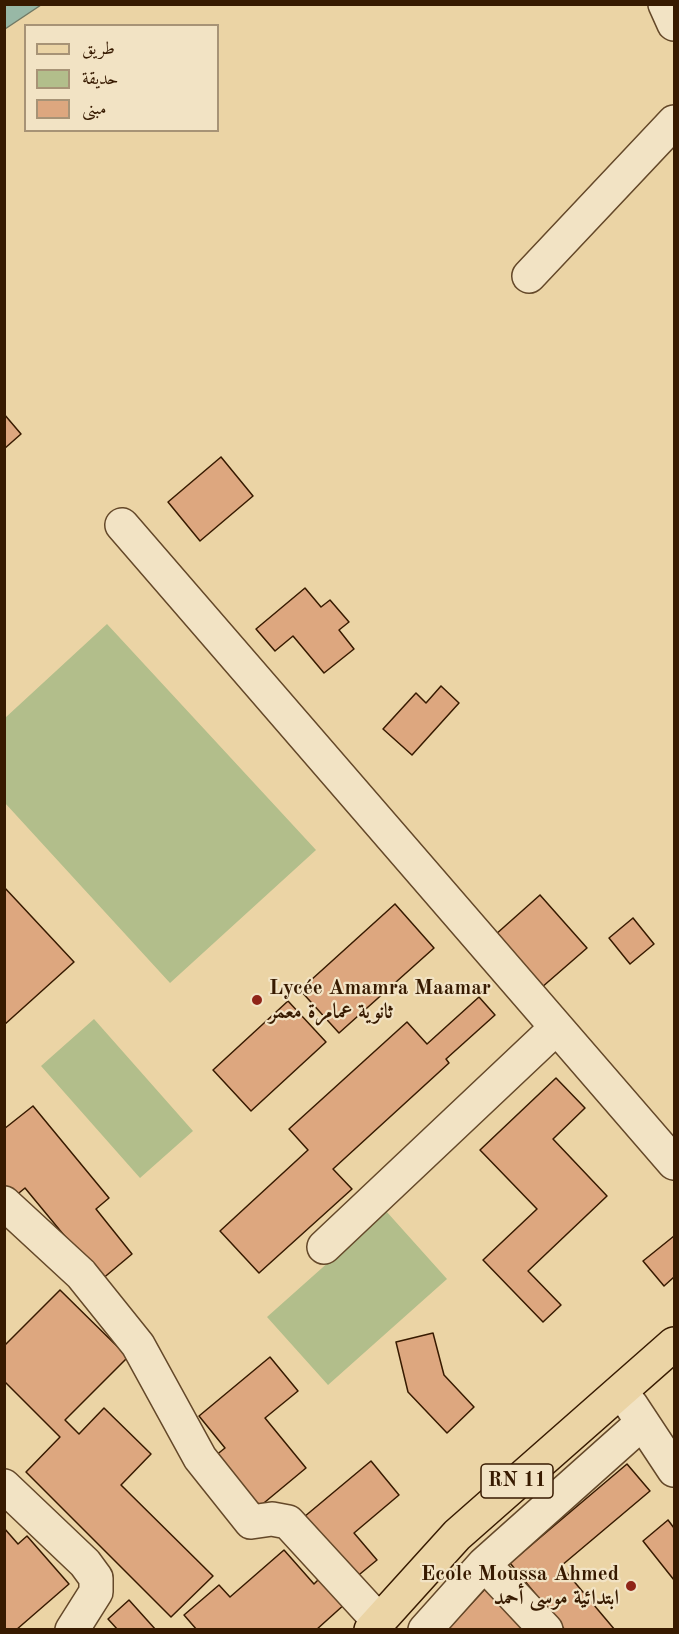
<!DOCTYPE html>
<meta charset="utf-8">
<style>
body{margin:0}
#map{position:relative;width:679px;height:1634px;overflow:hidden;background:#ebd4a5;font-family:"Old Standard TT",Amiri,serif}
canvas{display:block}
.frame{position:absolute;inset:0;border:6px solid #371a00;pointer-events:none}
.legend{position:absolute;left:24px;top:24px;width:195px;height:108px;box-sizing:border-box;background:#f2e3c4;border:2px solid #a79376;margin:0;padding:8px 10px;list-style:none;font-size:18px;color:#371a00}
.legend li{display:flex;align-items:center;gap:12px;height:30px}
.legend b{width:30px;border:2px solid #a79376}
</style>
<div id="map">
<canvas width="679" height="1634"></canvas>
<div class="frame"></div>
<ul class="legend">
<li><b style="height:8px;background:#ebd4a5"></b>طريق</li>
<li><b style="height:16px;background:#b2be8b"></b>حديقة</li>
<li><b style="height:16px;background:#dda77f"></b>مبنى</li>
</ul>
</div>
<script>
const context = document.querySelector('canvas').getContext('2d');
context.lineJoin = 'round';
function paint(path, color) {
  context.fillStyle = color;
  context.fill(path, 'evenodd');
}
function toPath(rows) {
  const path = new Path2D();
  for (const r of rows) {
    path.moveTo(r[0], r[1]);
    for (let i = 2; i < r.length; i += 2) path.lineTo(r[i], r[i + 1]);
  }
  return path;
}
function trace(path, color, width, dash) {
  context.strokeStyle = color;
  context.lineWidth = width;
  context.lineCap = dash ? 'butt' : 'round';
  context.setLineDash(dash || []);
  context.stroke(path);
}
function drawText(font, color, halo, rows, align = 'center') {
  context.font = font + ' "Old Standard TT",Amiri,serif';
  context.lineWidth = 4.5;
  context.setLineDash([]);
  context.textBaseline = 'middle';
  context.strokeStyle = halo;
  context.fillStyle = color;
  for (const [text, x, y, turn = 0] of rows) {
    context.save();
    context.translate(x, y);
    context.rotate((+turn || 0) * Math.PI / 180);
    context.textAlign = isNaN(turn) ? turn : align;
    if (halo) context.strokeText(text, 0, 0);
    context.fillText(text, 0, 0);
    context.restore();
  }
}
paint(toPath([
 [107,624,316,850,170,983,5,803,5,718],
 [94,1019,193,1131,140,1178,41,1066],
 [386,1211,447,1279,328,1385,267,1317]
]), '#b2be8b');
const water = toPath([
 [5,4,41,4,41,5,5,29,5,4]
]);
paint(water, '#98b8a6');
trace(water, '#717964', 1.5);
const building = toPath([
 [4,414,21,434,4,449,4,414],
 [221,457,253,496,200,541,168,502,221,457],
 [305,588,321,607,330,600,349,622,339,630,354,649,324,673,293,636,275,651,256,629,305,588],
 [441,686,459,703,412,755,383,729,416,693,426,703,441,686],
 [4,887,74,962,4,1025,4,887],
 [540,895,587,948,541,988,495,935,540,895],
 [395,904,434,948,339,1033,300,990,395,904],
 [633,918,654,944,630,964,609,938,633,918],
 [479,997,495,1015,446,1059,449,1063,333,1169,352,1189,259,1273,220,1231,308,1150,289,1129,407,1022,427,1044,479,997],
 [288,1001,326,1042,251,1111,213,1070,288,1001],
 [556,1078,585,1108,553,1139,607,1196,528,1271,561,1305,543,1322,483,1260,537,1209,480,1150,556,1078],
 [33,1106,109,1198,96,1209,132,1254,101,1280,25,1188,14,1197,4,1185,4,1129,33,1106],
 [674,1236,674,1277,664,1286,643,1261,674,1236],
 [60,1290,128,1357,65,1420,79,1434,104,1408,151,1454,121,1485,213,1576,171,1617,26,1472,60,1437,4,1381,4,1346,60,1290],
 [433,1333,444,1375,474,1407,447,1433,408,1392,396,1342,433,1333],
 [270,1357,298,1391,265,1418,306,1468,253,1512,210,1460,225,1448,199,1416,270,1357],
 [371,1461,399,1495,354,1533,377,1560,349,1583,298,1522,371,1461],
 [627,1464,650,1491,561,1566,615,1630,565,1630,510,1563,627,1464],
 [668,1520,674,1528,674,1580,643,1541,668,1520],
 [4,1528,18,1544,27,1536,69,1584,16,1630,4,1630,4,1528],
 [284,1550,314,1584,322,1576,346,1603,316,1630,197,1630,184,1615,219,1585,230,1597,284,1550],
 [486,1588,532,1630,447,1630,486,1588],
 [129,1600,156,1630,118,1630,108,1619,129,1600]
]);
paint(building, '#dda77f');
trace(building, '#371a00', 1.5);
const minor = toPath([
 [665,4,674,24],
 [529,276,674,122],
 [122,525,674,1163],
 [4,1203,81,1274,138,1345,200,1458,251,1522,272,1519,288,1522,378,1620],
 [324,1247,556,1028],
 [631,1405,674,1470],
 [4,1486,85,1563,96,1578,96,1592,72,1630],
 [484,1564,546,1630],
 [425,1630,484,1564,642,1423]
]);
const major = toPath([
 [371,1630,457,1535,674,1344]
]);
trace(minor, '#644829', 36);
trace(major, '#371a00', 36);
trace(minor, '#f2e3c4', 33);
trace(major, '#ebd4a5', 33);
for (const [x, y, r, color] of [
 [257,1000,6,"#8f2418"],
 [631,1586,6,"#8f2418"]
]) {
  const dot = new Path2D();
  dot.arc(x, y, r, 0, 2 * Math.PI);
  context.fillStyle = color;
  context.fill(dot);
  trace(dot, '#f2e3c4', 2);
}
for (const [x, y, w] of [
 [517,1481,72]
]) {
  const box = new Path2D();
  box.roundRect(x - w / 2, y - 17, w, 34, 4.5);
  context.fillStyle = '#f2e3c4';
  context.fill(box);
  trace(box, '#371a00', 1.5);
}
drawText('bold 20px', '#371a00', null, [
 ["RN 11",517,1481]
]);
drawText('bold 21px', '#371a00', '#f2e3c4', [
 ["Lycée Amamra Maamar",269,988],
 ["ثانوية عمامرة معمر",269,1012],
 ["Ecole Moussa Ahmed",619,1574,"right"],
 ["ابتدائية موسى أحمد",619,1598,"right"]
], 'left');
</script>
